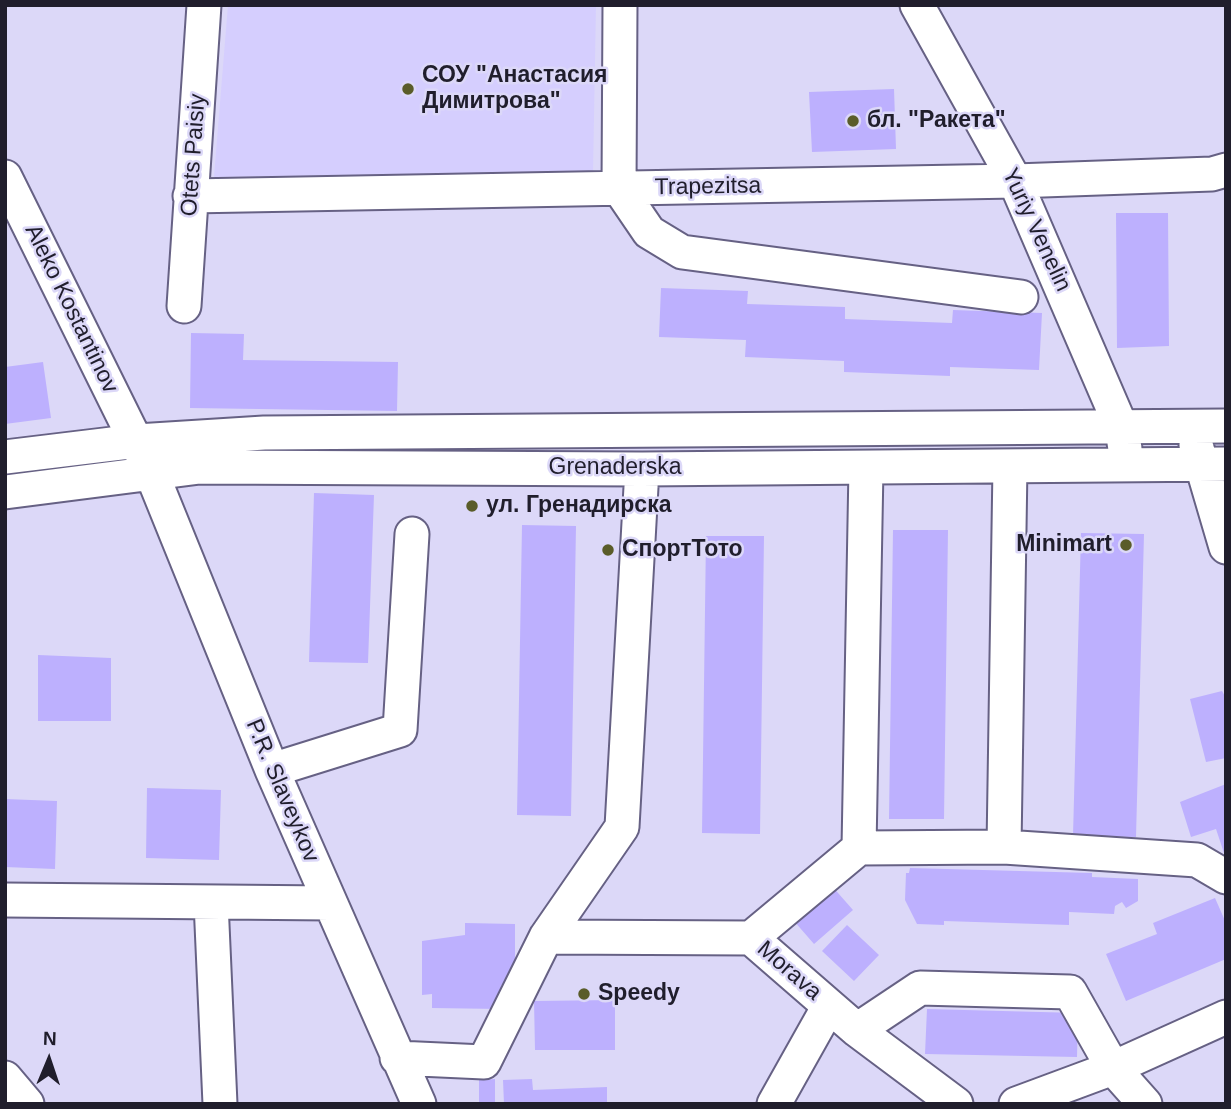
<!DOCTYPE html>
<meta charset="utf-8">
<style>
body{margin:0}
#map{position:relative;width:1231px;height:1109px;overflow:hidden;background:#dcd8f8;font-family:Helvetica,sans-serif}
canvas{display:block}
.frame{position:absolute;inset:0;border:7px solid #201e2c;pointer-events:none}
.north{position:absolute;left:14px;top:1025px;width:70px;height:70px;-webkit-text-stroke:5px #dcd8f8;paint-order:stroke;rotate:2deg;font-size:19px;font-weight:700;line-height:28px;text-align:center;color:#201e2c}
.north::after{content:'';display:block;margin:auto;width:24px;height:32px;background:#201e2c;clip-path:polygon(50% 0,100% 100%,50% 72%,0 100%)}
</style>
<div id="map">
<canvas width="1231" height="1109"></canvas>
<div class="frame"></div>
<div class="north">N</div>
</div>
<script>
const context = document.querySelector('canvas').getContext('2d');
context.lineJoin = 'round';
function paint(path, color) {
  context.fillStyle = color;
  context.fill(path, 'evenodd');
}
function toPath(rows) {
  const path = new Path2D();
  for (const r of rows) {
    path.moveTo(r[0], r[1]);
    for (let i = 2; i < r.length; i += 2) path.lineTo(r[i], r[i + 1]);
  }
  return path;
}
function trace(path, color, width, dash) {
  context.strokeStyle = color;
  context.lineWidth = width;
  context.lineCap = dash ? 'butt' : 'round';
  context.setLineDash(dash || []);
  context.stroke(path);
}
function drawText(font, color, halo, rows, align = 'center') {
  context.font = font + ' Helvetica,sans-serif';
  context.lineWidth = 5;
  context.setLineDash([]);
  context.textBaseline = 'middle';
  context.strokeStyle = halo;
  context.fillStyle = color;
  for (const [text, x, y, turn = 0] of rows) {
    context.save();
    context.translate(x, y);
    context.rotate((+turn || 0) * Math.PI / 180);
    context.textAlign = isNaN(turn) ? turn : align;
    if (halo) context.strokeText(text, 0, 0);
    context.fillText(text, 0, 0);
    context.restore();
  }
}
paint(toPath([
 [228,5,596,5,593,173,214,177]
]), '#d5cefe');
paint(toPath([
 [894,89,896,149,812,152,809,92],
 [1116,213,1168,213,1169,346,1117,348],
 [661,288,748,291,747,304,845,307,845,319,952,323,953,310,1042,313,1039,370,950,367,950,376,844,372,844,361,745,357,746,340,659,337],
 [191,333,244,334,243,360,398,362,397,411,190,408],
 [43,362,51,418,5,424,5,367],
 [314,493,374,495,368,663,309,662],
 [522,525,576,526,571,816,517,815],
 [893,530,948,530,944,819,889,819],
 [1081,533,1144,534,1136,837,1073,836],
 [706,536,764,536,760,834,702,833],
 [38,655,111,658,111,721,38,721],
 [1222,691,1226,698,1226,758,1206,762,1190,699],
 [1226,784,1226,856,1225,856,1216,829,1191,837,1180,802],
 [147,788,221,790,219,860,146,858],
 [5,799,57,801,55,869,5,867],
 [910,868,1092,873,1092,877,1138,879,1138,901,1126,908,1122,902,1115,906,1114,914,1069,912,1069,925,944,921,944,925,917,924,905,900,906,873,909,873],
 [831,885,853,910,814,944,787,913],
 [1215,898,1226,923,1226,959,1126,1001,1106,954,1157,934,1153,923],
 [465,923,515,924,515,985,501,985,500,1009,432,1008,432,994,422,995,422,941,465,935],
 [847,925,879,955,854,981,822,951],
 [615,1000,615,1050,535,1050,534,1001],
 [927,1009,1078,1013,1077,1057,925,1054],
 [495,1079,495,1104,479,1104,479,1080],
 [532,1079,533,1090,607,1087,607,1104,504,1104,503,1080]
]), '#bdb0fe');
const minor = toPath([
 [620,5,619,188,649,232,682,252,1021,297],
 [917,5,1015,181,1122,429,1125,449],
 [5,177,152,474,272,770,419,1104],
 [190,196,1015,181,1212,174,1226,170],
 [184,306,204,5],
 [1196,445,1226,547],
 [5,457,137,441,264,433,1226,426],
 [5,492,200,467,642,469,1226,464],
 [272,770,400,730,412,534],
 [1004,847,1010,466],
 [859,848,1004,847,1197,860,1226,877],
 [5,900,330,903],
 [211,902,220,1104],
 [546,937,751,938,857,1030,956,1104],
 [751,938,859,848,866,468],
 [857,1030,920,988,1070,992,1113,1068,1145,1104],
 [397,1058,484,1062,546,937,622,827,642,469],
 [5,1078,27,1104],
 [774,1104,829,1006],
 [1016,1104,1113,1068,1226,1017]
]);
trace(minor, '#666184', 37);
trace(minor, '#fff', 33);
for (const [x, y, r, color] of [
 [408,89,7,"#5a5c29"],
 [853,121,7,"#5a5c29"],
 [472,506,7,"#5a5c29"],
 [1126,545,7,"#5a5c29"],
 [608,550,7,"#5a5c29"],
 [584,994,7,"#5a5c29"]
]) {
  const dot = new Path2D();
  dot.arc(x, y, r, 0, 2 * Math.PI);
  context.fillStyle = color;
  context.fill(dot);
  trace(dot, '#dcd8f8', 2.5);
}
drawText('bold 23px', '#201e2c', '#dcd8f8', [
 ["СОУ \"Анастасия",422,76],
 ["Димитрова\"",422,102],
 ["бл. \"Ракета\"",867,121],
 ["ул. Гренадирска",486,506],
 ["Minimart",1112,545,"right"],
 ["СпортТото",622,550],
 ["Speedy",598,994]
], 'left');
drawText('23px', '#201e2c', '#dcd8f8', [
 ["Otets Paisiy",194,155,-86],
 ["Trapezitsa",708,187,-1],
 ["Yuriy Venelin",1036,230,65],
 ["Aleko Kostantinov",71,309,64],
 ["Grenaderska",615,468],
 ["P.R. Slaveykov",282,791,67],
 ["Morava",789,971,41]
]);
</script>
